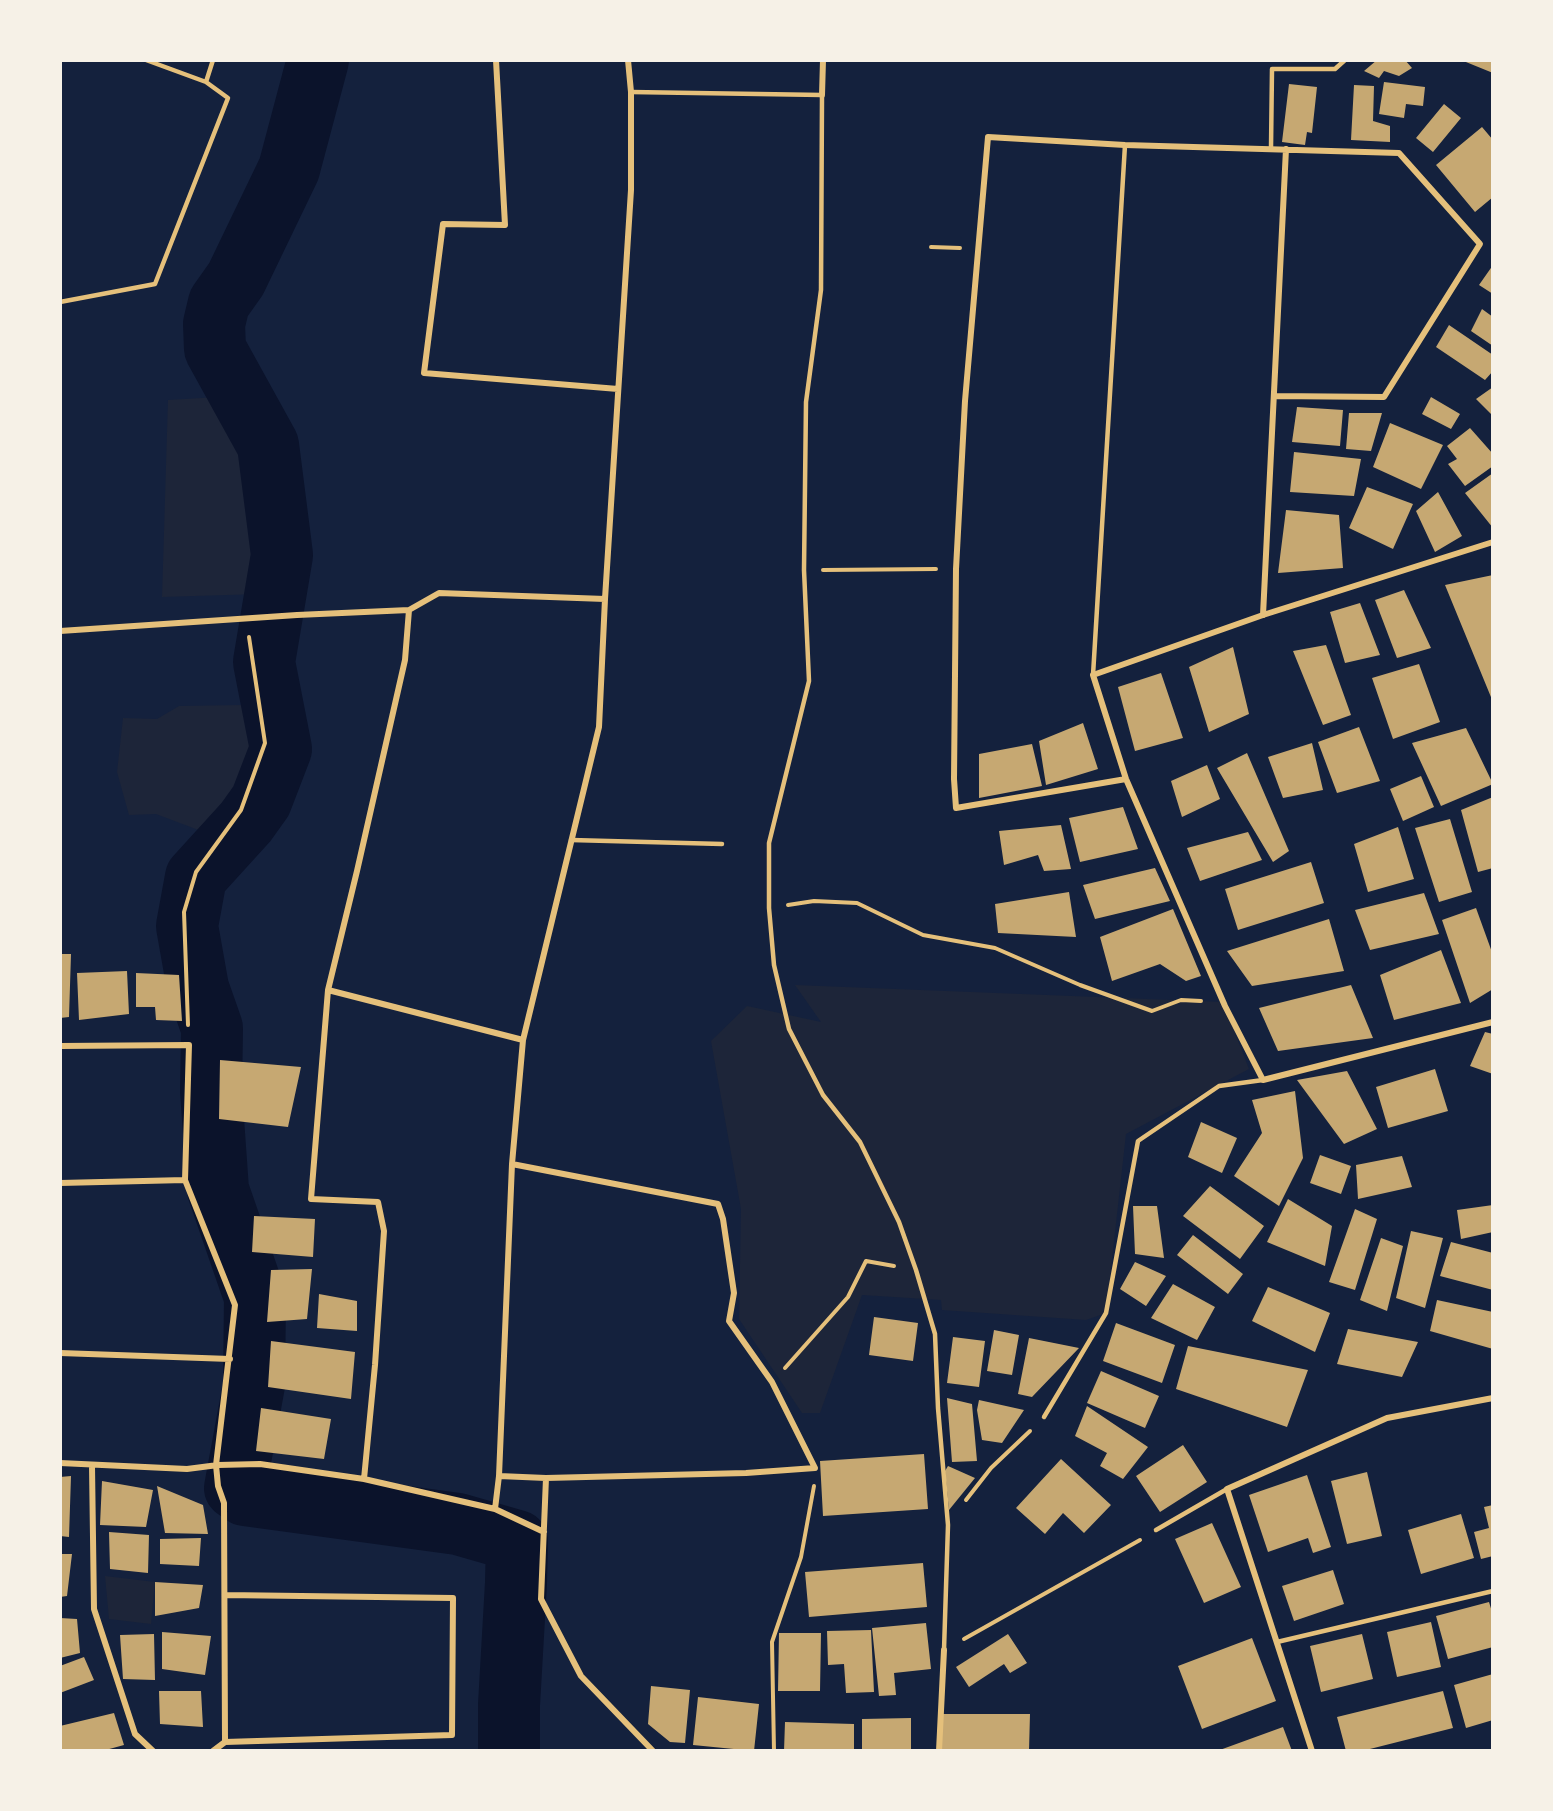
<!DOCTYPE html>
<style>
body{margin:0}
#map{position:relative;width:1553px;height:1811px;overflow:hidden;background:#14213d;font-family:Rubik,sans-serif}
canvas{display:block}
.frame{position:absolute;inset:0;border:62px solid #f6f1e7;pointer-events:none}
</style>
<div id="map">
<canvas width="1553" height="1811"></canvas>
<div class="frame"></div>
</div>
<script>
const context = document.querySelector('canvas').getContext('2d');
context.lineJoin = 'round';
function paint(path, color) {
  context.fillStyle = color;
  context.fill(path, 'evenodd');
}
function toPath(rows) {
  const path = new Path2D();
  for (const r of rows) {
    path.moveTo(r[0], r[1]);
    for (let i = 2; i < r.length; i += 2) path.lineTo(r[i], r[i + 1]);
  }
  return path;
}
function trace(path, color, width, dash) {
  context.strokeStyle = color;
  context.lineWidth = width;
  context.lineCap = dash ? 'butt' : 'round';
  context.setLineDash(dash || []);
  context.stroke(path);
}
paint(toPath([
 [235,396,255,467,265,524,260,594,162,597,168,400],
 [242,705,250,745,239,780,209,834,156,814,129,815,117,772,123,718,157,719,179,706],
 [795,985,1223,1002,1249,1069,1126,1134,1106,1313,1086,1320,942,1310,941,1300,862,1295,820,1413,802,1413,739,1319,741,1209,711,1041,747,1006,821,1022],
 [105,1576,155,1582,151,1624,109,1619]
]), '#1d2539');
trace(toPath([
 [318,60,289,169,236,279,219,303,214,324,215,349,268,445,282,555,264,662,281,749,261,801,246,822,196,877,187,926,198,988,212,1028,211,1091,218,1190,255,1297,254,1385,235,1488,245,1495,458,1524,517,1541,516,1583,509,1705,509,1751]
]), '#0b132b', 62);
paint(toPath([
 [1377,60,1405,60,1412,68,1399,76,1384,71,1379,78,1364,71],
 [1461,60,1493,60,1493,73],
 [1384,82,1425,87,1423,106,1406,104,1404,118,1379,114],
 [1289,84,1317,87,1312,133,1307,132,1305,145,1282,142],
 [1354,85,1374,86,1373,121,1390,126,1390,142,1351,140],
 [1444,104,1461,118,1433,152,1416,138],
 [1482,127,1493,140,1493,183,1492,185,1493,197,1475,212,1436,165],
 [1493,265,1493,294,1479,285],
 [1482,309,1493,317,1493,346,1471,331],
 [1449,325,1493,355,1493,371,1485,380,1436,347],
 [1493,387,1493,416,1476,399],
 [1431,397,1460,414,1451,429,1422,414],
 [1297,407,1343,410,1340,446,1292,442],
 [1349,413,1382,413,1371,451,1346,449],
 [1390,423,1443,445,1421,489,1373,467],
 [1470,428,1493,454,1493,466,1465,486,1448,464,1457,459,1447,446],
 [1294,452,1361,459,1354,496,1290,492],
 [1493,473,1493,528,1465,493],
 [1367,487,1413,504,1393,549,1349,528],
 [1438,492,1462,536,1435,552,1416,511],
 [1286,510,1339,515,1343,568,1278,573],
 [1493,575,1493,702,1445,585],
 [1404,590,1431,648,1397,658,1375,600],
 [1360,603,1380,655,1345,663,1330,612],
 [1326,645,1351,715,1323,725,1293,651],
 [1233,647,1249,714,1209,732,1189,667],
 [1419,664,1440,722,1393,739,1372,678],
 [1161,673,1183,738,1135,751,1118,687],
 [1083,723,1098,769,1046,785,1039,741],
 [1359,727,1380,781,1337,793,1318,742],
 [1466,728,1493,784,1441,806,1412,743],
 [1312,743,1323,790,1283,798,1268,757],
 [1032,744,1042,786,979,798,979,754],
 [1247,753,1289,851,1273,862,1217,768],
 [1207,765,1220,799,1182,817,1171,781],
 [1421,776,1434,807,1403,821,1390,789],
 [1493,797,1493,868,1478,872,1461,810],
 [1123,807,1138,849,1080,862,1069,818],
 [1450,819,1472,892,1439,902,1415,828],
 [1061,825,1071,869,1044,871,1038,855,1004,865,999,831],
 [1398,827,1414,879,1368,892,1354,844],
 [1248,832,1262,860,1200,881,1187,848],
 [1311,862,1324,903,1238,930,1225,889],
 [1155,868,1170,901,1095,919,1083,885],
 [1069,892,1076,937,998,933,995,904],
 [1424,893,1439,934,1370,950,1355,910],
 [1476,908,1493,955,1493,989,1470,1003,1442,920],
 [1173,909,1201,976,1186,981,1160,964,1112,981,1100,937],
 [1329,919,1344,971,1252,986,1227,951],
 [1441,950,1461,1003,1394,1020,1380,975],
 [60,954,71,954,69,1017,60,1018],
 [127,971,129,1014,79,1020,77,973],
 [136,973,179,975,182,1021,156,1020,155,1007,136,1007],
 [1351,985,1373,1038,1278,1051,1259,1008],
 [1485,1032,1493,1034,1493,1074,1470,1066],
 [220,1060,301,1067,288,1127,219,1119],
 [1435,1069,1448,1111,1388,1128,1376,1087],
 [1347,1071,1377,1129,1344,1144,1297,1080],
 [1295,1091,1303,1158,1279,1206,1234,1176,1262,1133,1252,1100],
 [1201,1122,1237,1138,1222,1173,1188,1157],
 [1320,1155,1351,1166,1341,1194,1310,1183],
 [1402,1156,1412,1187,1358,1199,1356,1165],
 [1210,1186,1264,1226,1240,1259,1183,1216],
 [1288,1199,1332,1226,1325,1266,1267,1242],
 [1493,1205,1493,1232,1461,1239,1457,1210],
 [1133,1206,1157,1206,1164,1258,1135,1254],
 [1355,1209,1377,1219,1355,1290,1329,1282],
 [254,1216,315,1219,313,1257,252,1252],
 [1411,1231,1443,1238,1425,1308,1396,1298],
 [1193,1235,1243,1274,1228,1294,1177,1255],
 [1381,1238,1403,1246,1387,1311,1360,1300],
 [1451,1242,1493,1253,1493,1290,1440,1276],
 [1135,1262,1166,1276,1146,1306,1120,1289],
 [312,1269,307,1319,267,1322,271,1270],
 [1173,1284,1215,1307,1197,1340,1151,1318],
 [1268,1287,1330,1313,1315,1352,1252,1321],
 [319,1294,357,1301,357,1331,317,1328],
 [1437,1300,1493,1312,1493,1349,1430,1331],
 [874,1317,918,1323,913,1361,869,1355],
 [1116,1323,1175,1345,1162,1383,1103,1361],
 [1348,1329,1418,1342,1402,1377,1337,1364],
 [994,1330,1019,1335,1012,1375,987,1371],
 [953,1337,985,1341,979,1387,947,1383],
 [1029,1338,1079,1348,1032,1397,1018,1394],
 [271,1341,355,1352,351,1399,268,1387],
 [1188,1346,1308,1370,1287,1427,1176,1389],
 [1101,1371,1159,1396,1145,1428,1087,1403],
 [947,1398,972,1404,977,1461,952,1462],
 [979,1400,1024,1410,1002,1443,982,1440,977,1410],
 [1087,1406,1148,1447,1123,1479,1100,1466,1107,1453,1075,1436],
 [261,1408,331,1419,324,1459,256,1451],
 [1183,1445,1207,1482,1160,1512,1136,1476],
 [924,1454,928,1509,823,1516,820,1461],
 [1061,1459,1111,1505,1084,1533,1063,1513,1045,1534,1016,1508],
 [948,1466,975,1478,949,1510,945,1471],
 [1367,1472,1382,1536,1347,1544,1331,1481],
 [1307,1475,1331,1547,1313,1553,1308,1538,1268,1552,1249,1495],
 [71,1476,69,1537,60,1536,60,1477],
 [102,1481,153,1490,146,1527,100,1525],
 [157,1486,203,1505,208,1534,165,1533],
 [1493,1505,1493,1556,1481,1559,1474,1532,1489,1528,1484,1507],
 [1461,1514,1474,1558,1421,1574,1408,1530],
 [1212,1523,1241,1587,1204,1603,1175,1539],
 [109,1532,149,1535,148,1573,110,1569],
 [201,1538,199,1566,160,1564,160,1539],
 [60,1554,72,1554,67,1596,60,1597],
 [923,1563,927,1607,809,1617,805,1572],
 [1333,1570,1344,1604,1294,1621,1282,1586],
 [155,1582,203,1585,199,1608,155,1616],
 [1489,1602,1493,1615,1493,1647,1448,1659,1436,1616],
 [60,1618,77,1619,80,1653,60,1658],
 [1431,1622,1441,1667,1397,1677,1387,1632],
 [926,1623,931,1669,894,1673,896,1695,879,1696,872,1628],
 [871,1630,874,1692,846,1693,844,1664,828,1665,827,1631],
 [162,1632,211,1636,205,1675,162,1669],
 [779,1633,821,1633,820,1691,778,1691],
 [154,1634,155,1680,123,1679,120,1635],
 [1008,1634,1027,1663,1010,1673,1004,1664,969,1687,956,1667],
 [1362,1634,1373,1679,1321,1692,1310,1646],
 [1252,1638,1276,1701,1202,1729,1178,1666],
 [84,1657,94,1680,60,1693,60,1666],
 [1493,1674,1493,1720,1466,1728,1454,1685],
 [651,1686,690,1690,685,1743,670,1742,648,1724],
 [159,1691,201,1691,203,1727,160,1724],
 [1443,1691,1453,1728,1362,1751,1346,1751,1337,1717],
 [698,1697,759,1704,754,1751,693,1745],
 [114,1713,124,1745,102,1751,60,1751,60,1726],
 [942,1714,1030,1714,1029,1751,942,1751],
 [911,1718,911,1751,862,1751,862,1719],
 [785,1722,854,1724,854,1751,784,1751],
 [1283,1727,1292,1751,1217,1751]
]), '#c6a872');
trace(toPath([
 [931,247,960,248],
 [823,570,936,569],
 [788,905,814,901,857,903,923,935,995,948,1080,985,1152,1011,1181,1000,1201,1001],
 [188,1025,184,912,196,872,241,810,265,743,249,637],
 [785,1368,848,1297,866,1261,894,1266],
 [966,1500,991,1468,1030,1431],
 [964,1639,1140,1540],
 [774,1751,772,1642,801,1557,814,1486]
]), '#e5c07b', 4);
trace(toPath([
 [206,82,213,60],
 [631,92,822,95,821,290,806,402,804,570,809,681,769,843,769,908,774,965,789,1029,823,1095,860,1142,899,1222,916,1270,935,1334,938,1408,948,1525,944,1650],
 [1271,148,1272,69,1335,69,1345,60],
 [60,302,155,284,228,98,206,82,146,60],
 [1093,675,1125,145],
 [571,840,722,844],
 [1044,1417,1106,1313,1138,1141,1219,1086,1263,1080],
 [1156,1530,1227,1489],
 [1277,1642,1493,1591]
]), '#e5c07b', 4.5);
trace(toPath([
 [496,60,505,225,443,224,424,373,618,389],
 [822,95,823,60],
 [1493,542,1263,615,1093,675,1126,779,1225,1006,1263,1080,1493,1022],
 [1263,615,1286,149],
 [60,631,297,615,409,610,439,593,605,599],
 [1126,779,956,808,954,779,956,569,965,401,988,137,1125,145,1399,153,1480,244,1384,397,1274,396],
 [328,990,523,1040],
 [60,1046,189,1045,185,1180,235,1305,216,1465,218,1486,224,1503,225,1742],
 [60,1183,185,1180],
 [60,1353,230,1359],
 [60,1463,187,1469,218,1465,260,1464,364,1479,495,1509,544,1532],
 [92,1466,94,1609,135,1734,153,1751],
 [499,1476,546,1478,746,1473,815,1468,772,1382,729,1321,734,1293,723,1219,718,1204,512,1164],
 [546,1478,541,1599,581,1676,653,1751],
 [364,1479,375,1365,384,1231,378,1202,311,1199,328,990,357,871,405,660,409,610],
 [495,1509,499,1476,512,1164,523,1040,599,727,605,599,631,190,631,92,628,60],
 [213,1751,225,1742,452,1735,453,1598,225,1595],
 [939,1751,944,1650],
 [1312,1751,1227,1489,1387,1418,1493,1398]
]), '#e5c07b', 6);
</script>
